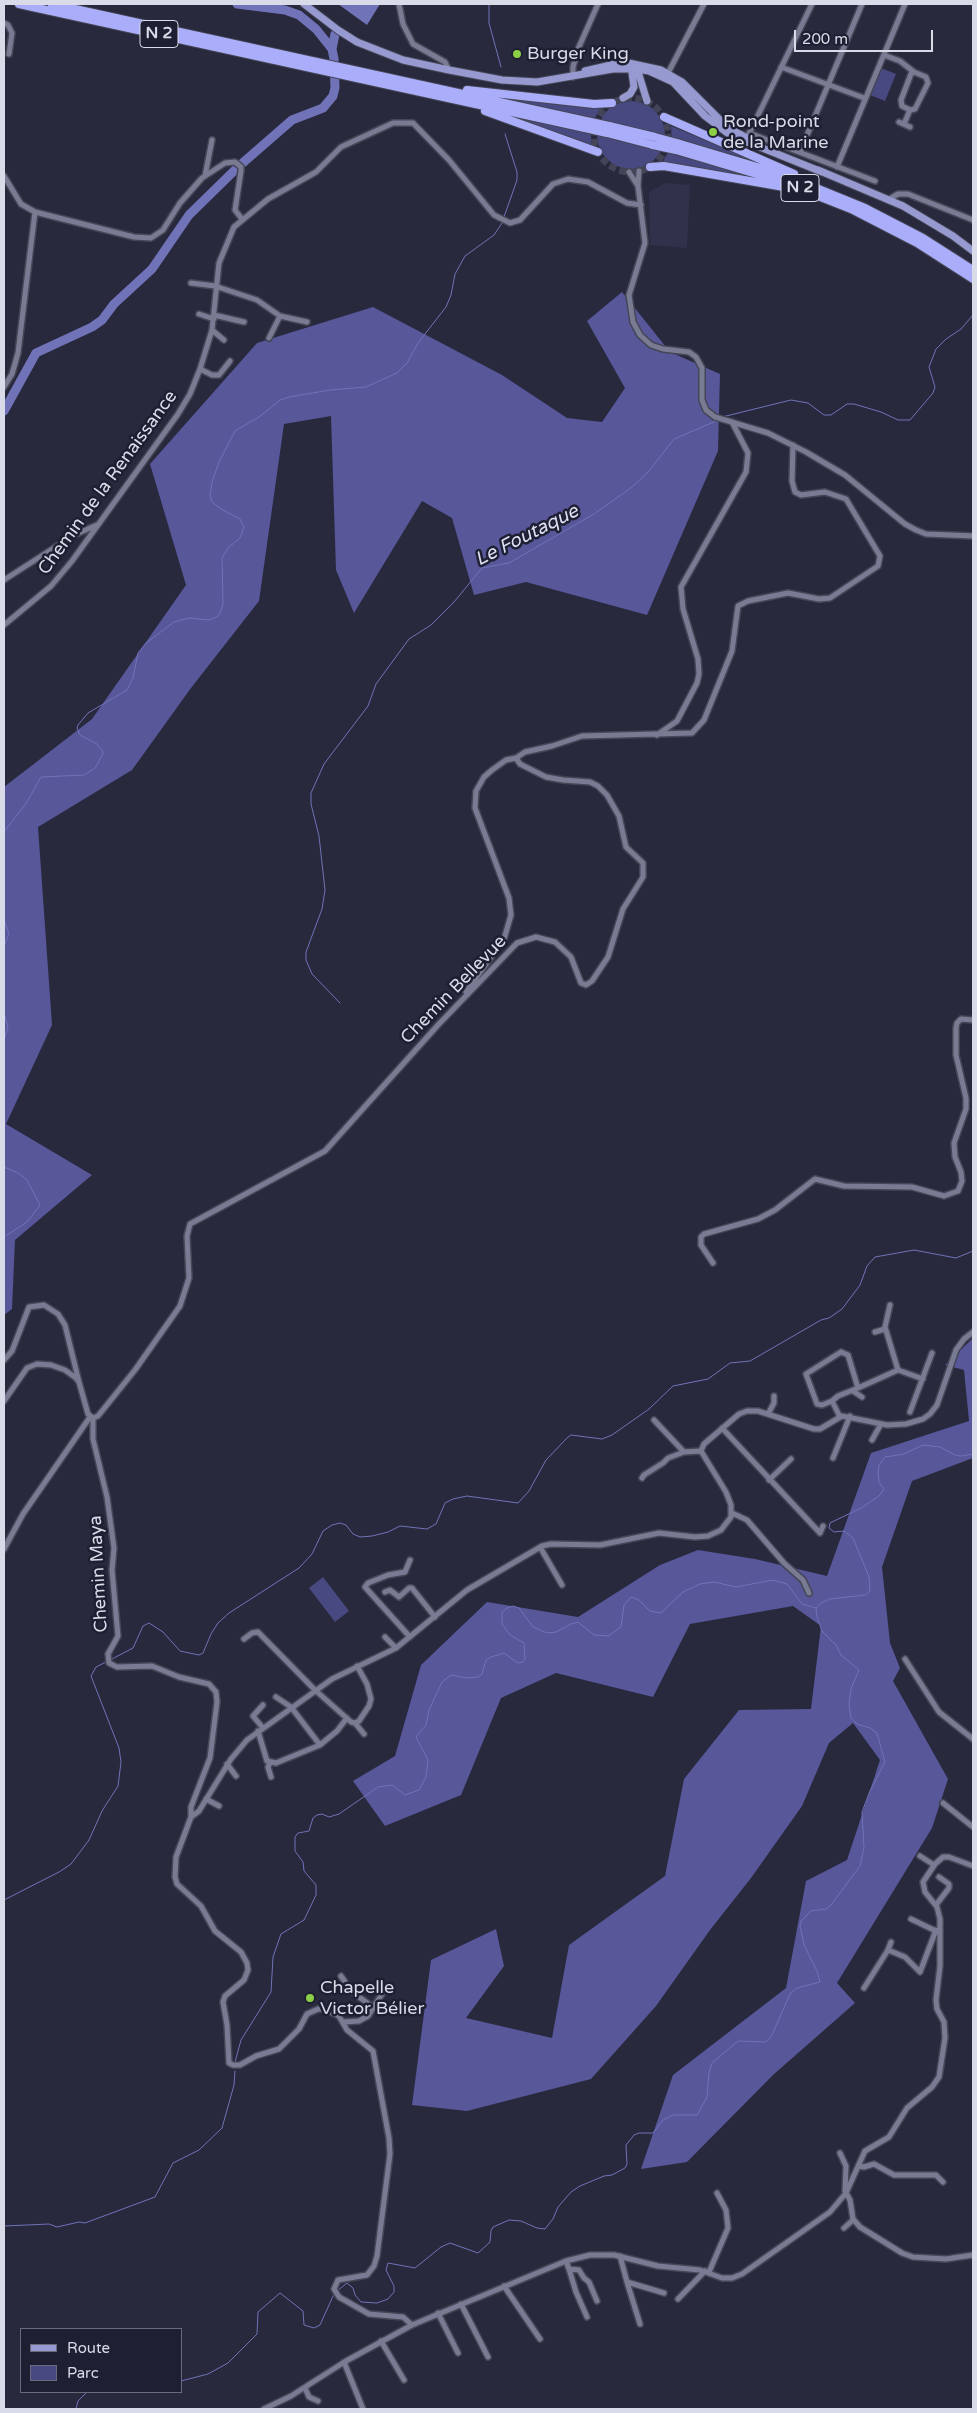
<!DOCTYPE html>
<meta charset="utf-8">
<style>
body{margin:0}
#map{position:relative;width:977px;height:2413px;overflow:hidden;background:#28293d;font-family:"Varela Round",sans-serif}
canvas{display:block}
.frame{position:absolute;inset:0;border:5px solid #dadbe8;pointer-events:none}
.legend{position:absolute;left:20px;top:2328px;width:162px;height:65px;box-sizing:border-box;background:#1e1f32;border:1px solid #696a7b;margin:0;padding:6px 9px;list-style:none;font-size:15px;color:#dadbe8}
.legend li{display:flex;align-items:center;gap:10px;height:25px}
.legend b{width:25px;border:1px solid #696a7b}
.scale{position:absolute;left:794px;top:30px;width:139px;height:22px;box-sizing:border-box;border:2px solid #dadbe8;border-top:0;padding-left:6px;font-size:15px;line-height:18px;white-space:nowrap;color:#dadbe8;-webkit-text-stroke:4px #1e1f32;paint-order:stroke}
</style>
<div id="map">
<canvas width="977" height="2413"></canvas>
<div class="frame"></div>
<ul class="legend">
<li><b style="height:6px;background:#969ad0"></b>Route</li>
<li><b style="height:14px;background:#494981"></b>Parc</li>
</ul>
<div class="scale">200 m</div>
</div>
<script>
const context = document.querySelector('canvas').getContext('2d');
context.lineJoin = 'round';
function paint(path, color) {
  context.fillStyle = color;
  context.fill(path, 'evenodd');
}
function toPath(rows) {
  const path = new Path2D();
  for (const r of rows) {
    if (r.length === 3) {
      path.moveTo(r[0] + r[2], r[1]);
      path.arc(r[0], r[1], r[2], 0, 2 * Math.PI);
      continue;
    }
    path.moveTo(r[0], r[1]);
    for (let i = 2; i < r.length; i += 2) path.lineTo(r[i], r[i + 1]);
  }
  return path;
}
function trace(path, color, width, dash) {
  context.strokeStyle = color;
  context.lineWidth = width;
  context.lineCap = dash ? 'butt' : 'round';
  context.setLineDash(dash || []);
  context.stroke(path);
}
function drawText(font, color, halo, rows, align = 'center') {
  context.font = font + ' "Varela Round",sans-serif';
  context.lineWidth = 5;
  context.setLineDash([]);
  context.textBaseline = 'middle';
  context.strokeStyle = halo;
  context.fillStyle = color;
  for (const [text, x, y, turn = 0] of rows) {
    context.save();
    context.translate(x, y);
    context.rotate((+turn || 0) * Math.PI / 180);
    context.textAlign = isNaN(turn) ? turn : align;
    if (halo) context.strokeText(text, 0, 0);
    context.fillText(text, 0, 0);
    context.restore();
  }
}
paint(toPath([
 [665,183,690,185,687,248,650,245,649,192]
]), '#30314b');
paint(toPath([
 [881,68,896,74,885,101,870,95],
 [494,96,601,107,590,127,592,147,503,114,581,131,584,116],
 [631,135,34],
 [671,126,761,163,678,139,675,154,765,180,662,163,672,145],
 [323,1577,349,1611,335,1622,309,1588]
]), '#494981');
paint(toPath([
 [622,292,670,352,720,374,718,451,647,615,526,582,474,595,452,518,422,501,354,613,336,570,331,416,284,424,259,601,191,688,132,770,38,827,52,1025,6,1124,92,1175,15,1240,12,1309,4,1315,4,787,92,719,186,585,150,464,257,343,373,307,502,375,567,418,602,422,625,388,587,321],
 [973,1338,973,1458,912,1481,882,1567,890,1643,900,1668,893,1681,948,1779,932,1828,837,1983,855,2003,773,2075,687,2162,641,2169,673,2075,786,1988,806,1881,847,1860,880,1760,853,1723,829,1743,802,1806,751,1878,710,1930,656,2006,591,2079,467,2111,412,2105,431,1960,496,1929,504,1966,466,2018,552,2038,569,1945,665,1876,684,1779,739,1710,811,1709,821,1626,793,1606,690,1624,653,1697,556,1673,501,1698,461,1795,385,1826,353,1781,395,1756,421,1665,487,1602,578,1617,660,1565,698,1550,755,1559,827,1576,871,1453,969,1421,964,1370,945,1365]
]), '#57579a');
paint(toPath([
 [338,4,380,4,367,25]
]), '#7173b8');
trace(toPath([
 [489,4,489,23,501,67],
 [504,217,517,180,517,172,505,134],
 [722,417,791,400,808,403,824,415,831,415,847,404,854,404,881,412,898,420,910,420,933,393,935,387,929,367,936,349,946,339,961,329,973,315],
 [4,832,27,802,41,777,84,775,95,768,103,754,102,750,97,744,80,735,77,728,78,725,88,713,127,690,133,678,138,653,146,643,174,622,189,618,209,620,217,617,220,613,223,604,222,558,228,548,240,538,244,527,240,519,221,509,212,502,210,495,212,482,219,462,235,431,259,417,280,400,289,397,330,390,366,387,397,373,407,363,418,343,446,307,451,295,455,274,465,256,494,235,502,223],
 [4,920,9,934,4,946],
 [340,1003,312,974,306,960,306,952,322,909,325,890,319,836,311,804,311,793,324,764,368,706,376,684,409,639,431,625,454,602,482,568,509,563,594,514,632,487,648,472,674,439,716,421],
 [4,1013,8,1027,4,1040],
 [4,1167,18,1173,27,1180,40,1205,27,1222,4,1237],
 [110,1660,133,1648,143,1626,149,1623,163,1632,180,1651,199,1655,203,1653,211,1634,218,1623,229,1613,299,1568,312,1554,323,1531,332,1525,340,1523,346,1525,353,1534,360,1537,372,1536,388,1532,400,1526,427,1529,436,1524,445,1503,453,1499,467,1496,518,1503,529,1491,546,1460,567,1438,571,1435,602,1439,612,1435,649,1409,673,1386,708,1379,730,1363,750,1361,821,1320,829,1318,842,1309,860,1285,867,1266,875,1257,914,1250,956,1258,973,1251],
 [4,1900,59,1872,71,1864,89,1840,102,1811,118,1786,121,1762,119,1748,91,1676,96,1667,106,1662],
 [235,2062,241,2040,271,1992,273,1957,281,1934,304,1920,316,1895,316,1885,304,1871,303,1862,295,1851,295,1837,298,1833,309,1831,313,1818,317,1815,322,1814,329,1817,339,1814,378,1787,392,1785,405,1795,419,1790,426,1777,428,1760,416,1737,426,1725,429,1710,442,1682,451,1675,467,1678,478,1677,482,1674,486,1660,491,1657,504,1653,518,1663,523,1662,525,1659,524,1643,510,1635,502,1624,502,1612,507,1608,513,1606,519,1608,533,1627,547,1633,556,1632,571,1624,578,1622,594,1635,608,1636,621,1627,624,1605,631,1597,639,1600,650,1611,661,1613,683,1592,700,1584,714,1582,736,1587,773,1580,787,1584,802,1604,816,1608],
 [4,2226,49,2224,57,2227,79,2222,85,2223,155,2197,173,2163,199,2150,222,2128,234,2085,235,2071],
 [337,2291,347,2283,353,2288,355,2295,361,2302,377,2303,388,2299,394,2292,394,2286,386,2270,388,2263,415,2268,441,2247,450,2243,478,2253,490,2242,491,2231,493,2227,509,2220,521,2221,537,2228,545,2229,553,2219,558,2207,571,2192,580,2186,604,2176,612,2175,625,2168,627,2164,626,2145,634,2135,639,2133,653,2133,663,2120,673,2115,697,2115,707,2097,709,2073,712,2063,738,2041,766,2042,772,2035,790,1994,797,1988,820,1982,817,1971,804,1945,800,1926,801,1921,811,1911,826,1909,831,1905,860,1866,864,1848,862,1812,870,1791,885,1762,877,1733,870,1728,857,1724,851,1718,849,1704,851,1689,859,1670,841,1655,836,1645,822,1631,817,1617,816,1608,821,1603,830,1599,865,1595,870,1591,869,1577,853,1538,844,1531,834,1532,829,1528,830,1523,861,1508,879,1496,884,1489,879,1482,878,1472,879,1465,885,1457,904,1454,923,1445,940,1447,955,1455,961,1456,973,1454],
 [181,2381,208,2374,228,2363,257,2334,258,2312,280,2293,303,2311,304,2325,314,2328,320,2325,334,2294],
 [76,2409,78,2401,87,2392]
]), '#7173b8', 1);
trace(toPath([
 [332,49,335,34],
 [4,411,36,353,92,327,102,320,114,304,152,269,189,215,238,167,292,120,323,108,333,96,335,88,334,59,332,49,316,29,299,15,285,10,237,4]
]), '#7173b8', 9);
trace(toPath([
 [631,135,37]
]), '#434457', 7, [7, 3.5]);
const minor = toPath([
 [399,4,403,24,413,44,445,62,449,70],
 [4,23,8,25,12,33,9,54],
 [884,55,900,61,914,72,911,74,901,100,902,106,910,110,915,109,928,83,926,77,914,72],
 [781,67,864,98],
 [668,73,704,4],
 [573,77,573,67,578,49,598,4],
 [899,122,910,127],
 [904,124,910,110],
 [749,133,875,181],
 [747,138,812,4],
 [800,152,862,4],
 [837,167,905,4],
 [639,171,638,186,645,243,629,295,633,322,640,335,651,345,663,349,689,352,696,357,702,368,702,400,706,410,715,417,768,433,806,452,845,475,905,524,916,530,926,534,973,536],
 [629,172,638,186],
 [4,176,21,204,35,212,134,237,151,238,163,230,180,203,202,178,225,163,235,162,241,167,241,171,235,210,242,219],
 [205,176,212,140],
 [888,200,898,194,908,194,973,220],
 [191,283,215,286,257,300,280,316,307,322],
 [199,314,214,319],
 [214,315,244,322],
 [212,330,224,340],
 [269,338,280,316],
 [200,369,212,375,219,375,230,361],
 [4,387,12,374,18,353,35,212],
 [4,580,74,535,97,525],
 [4,625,51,586,72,561,178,414,190,394,200,369,212,330,219,263,234,227,268,199,316,172,341,147,393,123,413,123,449,160,494,215,510,223,520,220,553,184,568,179,588,182,627,203,641,205],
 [657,735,677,721,697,683,699,674,698,659,683,609,681,587,746,472,748,453,732,422],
 [466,992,504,939,511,915,509,898,475,808,476,791,484,777,492,770,506,760,516,758],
 [713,1263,701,1245,701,1237,704,1234,758,1219,775,1210,815,1179,844,1186,912,1187,944,1196,958,1191,962,1181,961,1172,955,1157,954,1143,966,1109,966,1098,956,1055,956,1028,957,1023,961,1019,973,1020],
 [875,1332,885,1329],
 [841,1352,848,1355,858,1388,838,1396,832,1401,822,1405,817,1404,806,1374,841,1352],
 [4,1360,12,1351,29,1307,44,1305,58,1314,65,1325,79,1382],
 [898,1370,923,1379],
 [858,1388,898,1370,885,1327,890,1305],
 [853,1391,862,1397],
 [4,1401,27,1368,37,1364,51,1365,65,1370,76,1378,79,1382,88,1414,93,1418,98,1416,135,1370,180,1306,189,1278,187,1236,190,1224,325,1151,438,1025,517,943,536,937,555,942,571,957,581,983,586,985,592,981,608,957,623,909,643,877,643,863,626,847,619,816,607,795,598,786,590,782,563,780,546,777,520,764,516,758,525,752,552,746,582,736,692,733,704,720,732,651,738,606,748,601,788,593,819,599,830,598,878,566,880,556,846,499,825,492,801,495,795,492,792,481,793,445],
 [832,1401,840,1417],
 [910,1412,932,1353],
 [768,1414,774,1403,774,1396],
 [93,1418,93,1439,107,1497,114,1548,112,1570,118,1636,108,1654,109,1663,117,1667,152,1666,179,1677,209,1684,216,1692,217,1702,210,1758,191,1807,191,1817],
 [654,1420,684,1452],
 [722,1428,820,1533,823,1526],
 [872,1440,881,1424],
 [833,1458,850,1416],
 [642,1478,644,1475,663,1463,668,1458,684,1452,701,1451],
 [769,1480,791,1459],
 [732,1513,747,1520,784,1563,803,1580,809,1593],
 [540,1547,562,1585],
 [4,1549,23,1514,90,1417],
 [385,1592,390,1590,399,1597,409,1588,412,1588,435,1617],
 [385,1637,396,1648],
 [410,1637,365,1587,368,1583,388,1575,405,1572,410,1560],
 [244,1639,252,1633,258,1632,315,1690,351,1722,355,1723,359,1721,369,1706,371,1699,367,1684,357,1666],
 [905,1659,939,1712,973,1739],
 [276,1697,291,1707,320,1745],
 [263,1705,253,1716,263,1728],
 [355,1723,364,1734],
 [258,1731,267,1761,276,1763,320,1745,337,1731,347,1718],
 [270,1763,268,1767,271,1777],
 [227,1764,236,1776],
 [206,1799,219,1806],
 [943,1803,973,1827],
 [920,1856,934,1865],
 [936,1905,949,1888,949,1884,939,1877],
 [911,1919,938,1932],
 [888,1950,891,1942],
 [341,1976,351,1991,374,2008],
 [864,1988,888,1950,905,1957,920,1972,936,1930],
 [344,2022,359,2021,368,2016,387,1986],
 [840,2153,846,2166,845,2191,850,2200,853,2219,860,2227,902,2253,913,2257,946,2259,973,2255],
 [859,2166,864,2167,874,2164,894,2175,936,2175,943,2182],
 [844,2228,853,2220],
 [620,2256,627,2282,664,2293],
 [566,2261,569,2269,579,2270,584,2278,589,2282,597,2301],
 [569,2269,576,2292,587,2317],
 [709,2272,728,2228,726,2210,717,2193],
 [627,2282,640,2324],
 [504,2286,540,2339],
 [678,2299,705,2271],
 [461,2304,488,2357],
 [438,2313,458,2353],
 [412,2325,403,2317,369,2314,339,2297,334,2289,338,2280,367,2275,374,2266,377,2256,390,2154,389,2138,373,2051,347,2030,339,2016,324,2009,318,2009,307,2014,299,2029,279,2049,256,2056,240,2065,233,2065,229,2063,227,2025,223,2002,225,1996,244,1980,248,1970,247,1963,241,1952,215,1931,201,1906,177,1884,175,1877,176,1857,191,1817,199,1811,231,1759,247,1740,332,1679,396,1648,467,1590,542,1546,551,1544,600,1545,659,1533,695,1537,708,1536,721,1530,731,1517,731,1505,726,1492,701,1451,704,1444,739,1414,747,1411,758,1411,814,1429,820,1429,842,1416,887,1425,906,1424,923,1419,930,1414,937,1405,956,1350,964,1339,973,1332],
 [381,2341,404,2380],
 [344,2362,363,2409],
 [305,2388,309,2397,318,2401],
 [264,2409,291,2396,346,2361,412,2325,566,2261,590,2255,614,2255,658,2266,700,2270,722,2278,732,2278,742,2274,830,2212,846,2193,865,2151,889,2137,907,2108,932,2087,939,2077,945,2038,944,2022,937,2009,936,2000,940,1966,940,1919,937,1907,925,1892,923,1882,935,1864,943,1857,949,1857,973,1866]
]);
const major = toPath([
 [304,4,338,30,357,42,403,60,449,70,502,80,537,82,613,69,637,69,649,71,673,82,705,116,730,135,822,172],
 [636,65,647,101],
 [585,71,624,62,661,70,682,82,727,127,749,139],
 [623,98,630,94,634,87,631,66],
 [818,170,903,206,953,236,973,251]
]);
const highway = toPath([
 [19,4,585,128],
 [52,4,586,121],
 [467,90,594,104,612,103],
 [485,111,598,152],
 [664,117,794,174],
 [609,126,655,137],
 [607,133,653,145],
 [677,143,784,175,865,208,923,238,973,270],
 [676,150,780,181,851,209,917,243,973,279],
 [650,167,664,166,784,187]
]);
trace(minor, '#454656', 8);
trace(major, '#454656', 9);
trace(highway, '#454656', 10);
trace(minor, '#797b92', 5);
trace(major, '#969ad0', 7);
trace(highway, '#aaaefa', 8);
const highwayBridge = toPath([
 [586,121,609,126],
 [585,128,607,133],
 [655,137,677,143],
 [653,145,676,150]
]);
trace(highwayBridge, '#454656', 10, []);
trace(highwayBridge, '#aaaefa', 8);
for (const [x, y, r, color] of [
 [517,54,5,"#8cce45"],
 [713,132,5,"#8cce45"],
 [310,1998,5,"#8cce45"]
]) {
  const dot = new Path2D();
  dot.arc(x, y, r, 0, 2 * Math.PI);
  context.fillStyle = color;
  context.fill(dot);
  trace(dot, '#1e1f32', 2);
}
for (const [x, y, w] of [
 [159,34,38],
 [800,188,38]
]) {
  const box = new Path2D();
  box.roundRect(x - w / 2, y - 13.5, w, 27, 4);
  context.fillStyle = '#1e1f32';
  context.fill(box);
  trace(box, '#dadbe8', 1);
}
drawText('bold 16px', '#dadbe8', null, [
 ["N 2",159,34],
 ["N 2",800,188]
]);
drawText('18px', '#dadbe8', '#1e1f32', [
 ["Burger King",527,54],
 ["Rond-point",723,122],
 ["de la Marine",723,143],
 ["Chapelle",320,1988],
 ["Victor Bélier",320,2009]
], 'left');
drawText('18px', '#dadbe8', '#1e1f32', [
 ["Chemin de la Renaissance",108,483,-54],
 ["Chemin Bellevue",454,990,-46],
 ["Chemin Maya",99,1574,-93]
]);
drawText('italic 19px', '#dddff3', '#1e1f32', [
 ["Le Foutaque",527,536,-27]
]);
</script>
